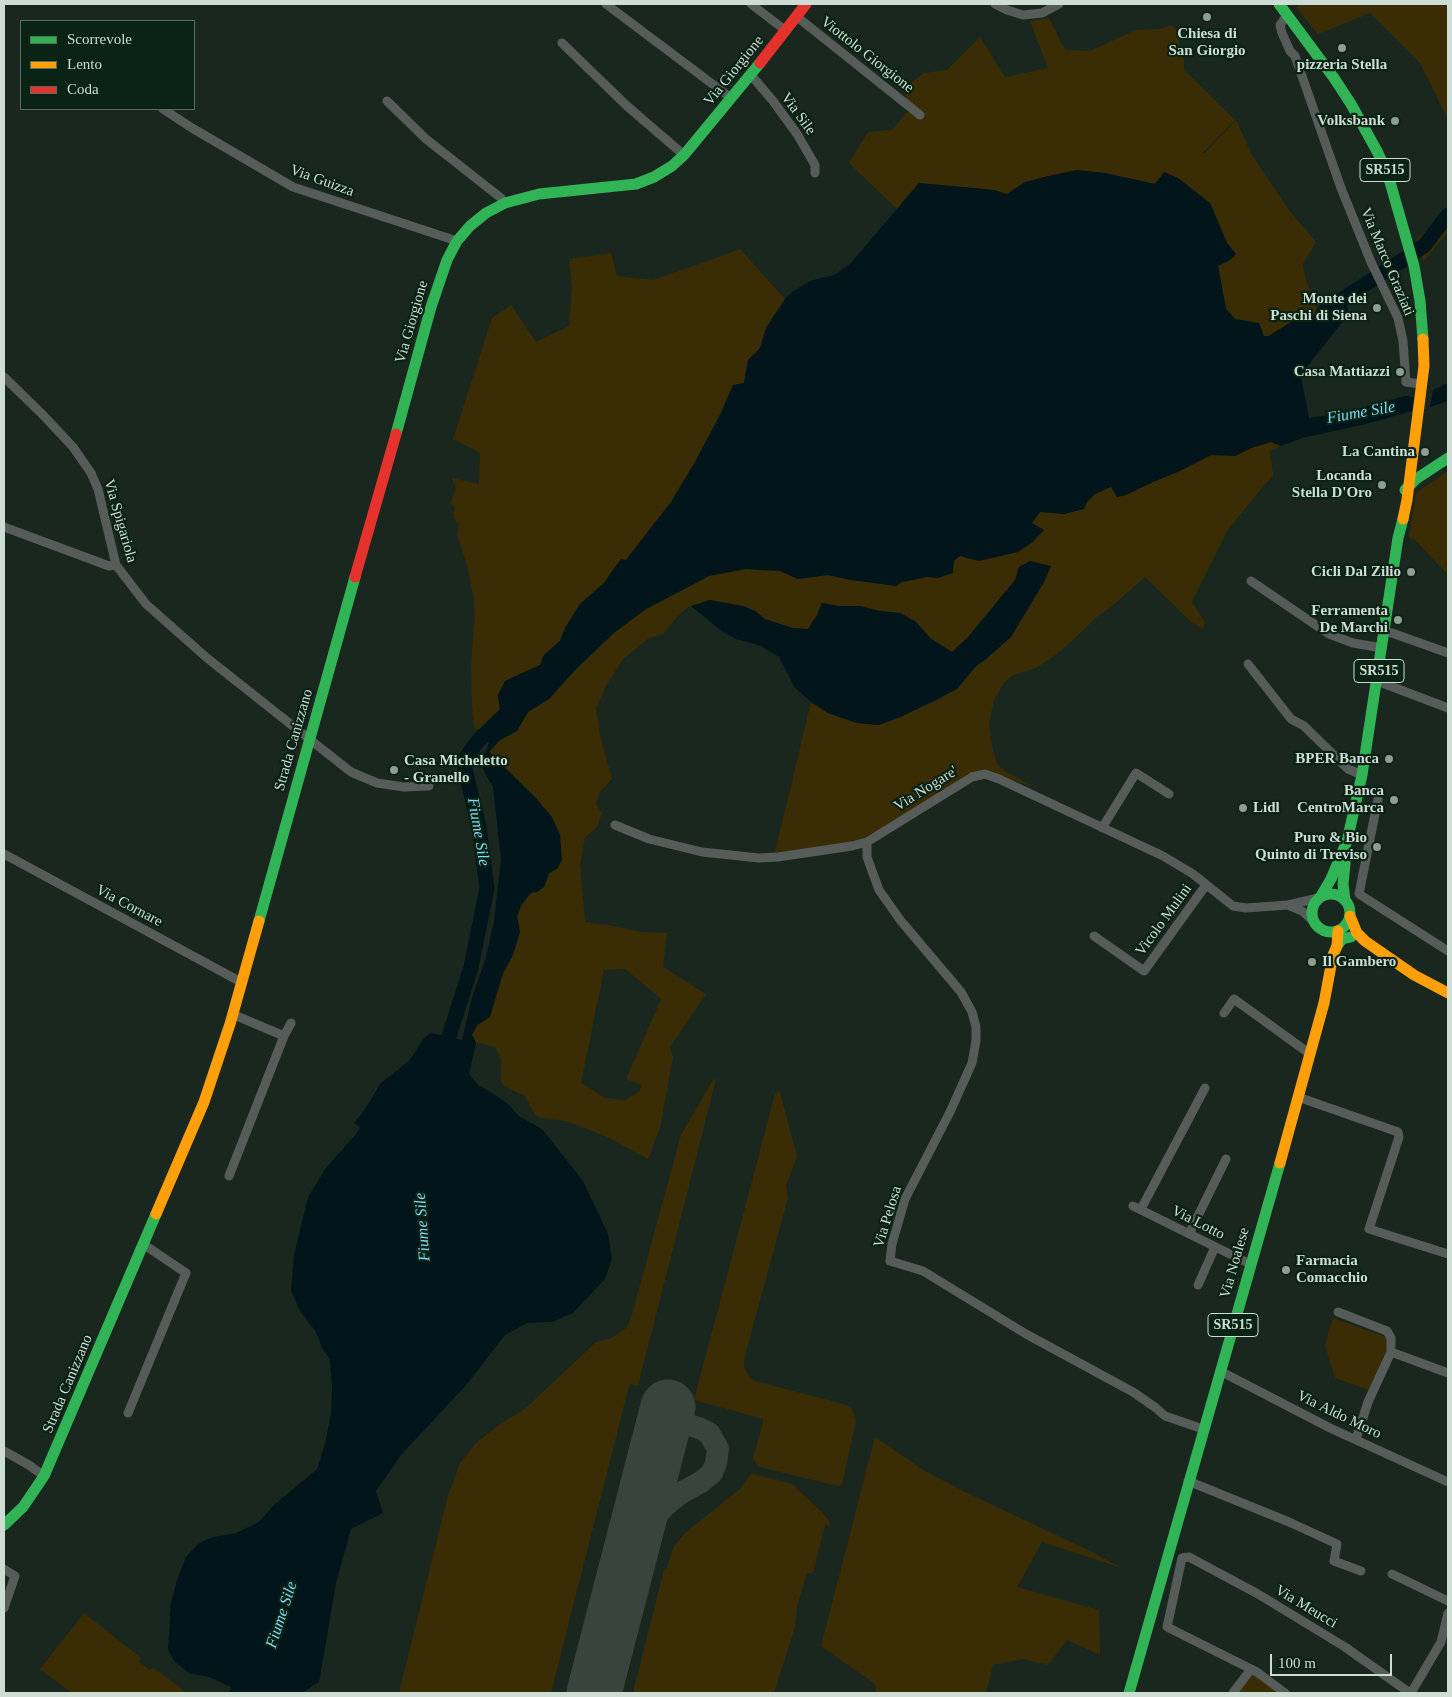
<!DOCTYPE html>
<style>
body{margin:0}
#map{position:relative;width:1452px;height:1697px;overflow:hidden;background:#1a271f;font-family:"Times New Roman",serif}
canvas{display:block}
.frame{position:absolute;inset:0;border:5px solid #ceddd3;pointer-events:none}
.legend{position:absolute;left:20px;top:20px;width:175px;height:90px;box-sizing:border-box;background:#0a2314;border:1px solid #586d60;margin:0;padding:6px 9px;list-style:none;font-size:15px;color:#ceddd3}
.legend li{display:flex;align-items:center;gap:10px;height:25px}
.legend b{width:25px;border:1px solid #586d60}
.scale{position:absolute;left:1270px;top:1654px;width:122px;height:22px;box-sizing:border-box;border:2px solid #ceddd3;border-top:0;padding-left:6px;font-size:15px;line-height:18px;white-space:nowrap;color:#ceddd3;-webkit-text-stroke:4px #0a2314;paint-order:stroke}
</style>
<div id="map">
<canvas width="1452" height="1697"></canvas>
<div class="frame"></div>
<ul class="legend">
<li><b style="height:6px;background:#30b455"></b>Scorrevole</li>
<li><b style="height:6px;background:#ff9f0a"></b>Lento</li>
<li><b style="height:6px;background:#e5322d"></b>Coda</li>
</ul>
<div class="scale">100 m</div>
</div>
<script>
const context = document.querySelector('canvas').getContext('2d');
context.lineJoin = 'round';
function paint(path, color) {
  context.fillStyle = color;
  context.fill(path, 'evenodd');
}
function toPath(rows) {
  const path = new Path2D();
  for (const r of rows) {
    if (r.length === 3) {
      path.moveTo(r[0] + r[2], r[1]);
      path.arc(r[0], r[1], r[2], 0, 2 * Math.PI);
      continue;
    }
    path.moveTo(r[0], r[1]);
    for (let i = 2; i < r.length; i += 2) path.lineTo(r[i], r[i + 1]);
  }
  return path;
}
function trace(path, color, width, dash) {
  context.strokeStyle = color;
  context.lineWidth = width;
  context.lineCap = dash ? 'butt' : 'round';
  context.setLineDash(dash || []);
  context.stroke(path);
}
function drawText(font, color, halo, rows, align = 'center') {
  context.font = font + ' "Times New Roman",serif';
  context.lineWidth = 4.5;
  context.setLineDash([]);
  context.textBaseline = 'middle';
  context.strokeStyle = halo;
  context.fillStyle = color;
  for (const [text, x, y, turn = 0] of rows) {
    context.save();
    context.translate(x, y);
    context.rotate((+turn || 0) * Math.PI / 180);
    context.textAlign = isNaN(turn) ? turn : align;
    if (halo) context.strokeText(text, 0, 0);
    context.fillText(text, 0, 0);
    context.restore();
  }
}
paint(toPath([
 [1300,4,1448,4,1448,120,1420,63,1370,13,1318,34,1296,7],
 [1049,18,1065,50,1090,51,1136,30,1159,29,1172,25,1179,33,1179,50,1184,59,1184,70,1235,120,1203,153,1205,153,1236,120,1252,155,1289,210,1316,242,1303,264,1306,280,1317,309,1314,316,1291,322,1269,336,1263,336,1258,323,1235,319,1226,309,1218,266,1230,260,1236,254,1227,243,1210,203,1155,184,1105,173,1025,182,1007,194,994,190,919,183,897,209,849,163,868,132,892,130,910,109,903,89,924,73,947,70,980,37,1005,77,1048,68,1030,21],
 [1448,206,1448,236,1446,234,1423,262,1417,239,1433,225],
 [740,249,785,299,766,328,760,348,748,360,744,383,733,385,721,413,695,462,671,502,625,561,621,559,604,583,580,604,565,628,560,641,544,655,540,665,505,681,498,695,501,719,493,724,487,724,480,731,474,727,472,706,471,663,475,614,474,601,467,565,457,534,459,524,453,517,455,506,450,504,456,489,452,478,479,484,480,453,453,439,492,318,511,305,536,342,569,326,572,286,569,259,611,253,617,276,653,280,722,256],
 [1271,442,1281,446,1270,451,1273,475,1229,528,1192,602,1205,622,1203,629,1190,621,1145,577,1112,606,1098,616,1062,650,1038,667,1011,676,1004,683,994,700,989,723,992,747,997,764,1006,772,1033,786,987,774,874,839,774,856,811,702,828,713,857,723,879,725,938,700,957,689,976,666,986,659,1011,637,1044,582,1051,566,1019,567,1015,580,969,636,952,653,930,638,916,622,900,613,880,611,860,606,838,606,822,603,817,615,808,629,792,628,765,619,755,611,710,600,688,607,676,618,663,634,649,638,623,659,606,686,596,709,600,735,612,779,600,792,596,804,602,813,597,827,585,838,580,864,585,922,613,926,642,932,667,933,663,967,706,994,670,1047,673,1057,660,1128,648,1159,609,1138,583,1127,565,1121,541,1118,535,1115,525,1096,504,1086,501,1081,501,1059,496,1048,481,1043,476,1043,472,1035,497,993,503,973,513,955,520,932,517,916,522,904,531,893,544,887,549,873,557,869,496,761,489,752,500,740,517,731,528,712,549,699,577,668,615,632,646,609,709,576,746,569,780,571,798,579,828,575,851,580,902,582,927,577,938,578,960,555,969,559,1044,531,1032,523,1040,512,1064,514,1086,502,1095,494,1112,486,1126,495,1153,482,1182,470,1211,455,1235,456,1251,448],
 [625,969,661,999,626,1079,642,1085,639,1092,625,1100,605,1098,581,1083,604,970],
 [1448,471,1448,575,1415,540,1409,538,1416,493],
 [716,1079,638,1386,630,1384,629,1386,551,1693,399,1693,447,1499,460,1463,475,1444,496,1427,527,1407,596,1342,612,1338,626,1328,631,1318,681,1135,713,1080],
 [778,1091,780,1093,797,1156,786,1186,788,1198,745,1355,744,1367,750,1378,755,1381,847,1405,851,1408,856,1420,843,1480,842,1484,838,1486,760,1467,757,1465,753,1458,764,1419,694,1400,775,1094],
 [1333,1318,1391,1339,1369,1390,1335,1378,1325,1345],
 [875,1437,925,1471,965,1492,1084,1548,1122,1568,1042,1542,1017,1587,1099,1610,1100,1655,1067,1640,1048,1665,1023,1659,993,1665,986,1693,876,1693,875,1684,821,1646],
 [753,1474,789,1483,793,1485,822,1512,829,1521,830,1526,825,1525,813,1573,807,1573,797,1606,795,1627,774,1693,633,1693,664,1570,667,1567,674,1546,685,1533,741,1488,750,1475],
 [84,1613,141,1658,139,1662,150,1670,153,1667,185,1692,184,1693,72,1693,40,1669],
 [1252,1672,1281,1693,1236,1693]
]), '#3a2d05');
paint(toPath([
 [1077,170,1105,173,1155,184,1164,172,1178,178,1210,203,1227,243,1236,254,1230,260,1218,266,1226,309,1235,319,1259,323,1264,336,1269,336,1291,322,1314,316,1317,309,1334,296,1340,295,1348,308,1347,316,1303,372,1301,377,1309,418,1330,415,1336,412,1346,412,1405,396,1414,397,1412,411,1366,424,1302,438,1281,446,1271,442,1251,448,1235,456,1211,455,1182,470,1153,482,1126,495,1117,497,1111,487,1095,494,1087,502,1084,509,1064,514,1040,512,1032,523,1044,530,1033,542,1018,552,979,561,960,556,954,560,953,573,938,578,927,577,902,582,896,586,851,580,828,575,798,579,780,571,746,569,709,576,646,609,615,632,577,668,549,699,528,712,517,731,500,740,489,752,536,798,552,817,560,835,562,860,557,869,549,873,544,887,537,892,531,893,522,904,517,916,520,932,513,955,503,973,490,1017,477,1025,472,1035,476,1043,469,1074,478,1085,494,1094,507,1103,519,1116,543,1130,583,1181,608,1234,612,1259,605,1279,573,1313,552,1322,527,1323,505,1335,467,1384,401,1455,376,1491,383,1513,351,1529,336,1583,319,1682,302,1693,229,1693,231,1687,209,1677,189,1673,175,1662,168,1650,171,1602,178,1577,186,1557,198,1544,210,1538,236,1533,259,1522,274,1505,317,1469,325,1444,331,1414,332,1386,330,1360,322,1348,316,1332,300,1311,291,1291,294,1255,308,1197,326,1168,356,1134,360,1127,354,1123,366,1108,380,1084,409,1061,424,1038,431,1033,462,1040,473,994,485,961,494,922,501,859,493,787,481,766,489,743,480,731,487,723,493,724,501,719,498,695,505,681,540,665,544,655,560,641,565,628,580,604,604,583,621,559,626,560,671,502,695,462,721,413,733,385,744,383,748,360,760,348,766,328,785,299,792,292,810,281,834,275,850,264,919,183,994,190,1007,194,1025,182,1048,176],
 [1448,383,1448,401,1430,407,1433,390],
 [1030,561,1051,566,1044,582,1011,637,986,659,976,666,957,689,903,716,879,725,857,723,828,713,811,702,795,688,779,657,761,646,736,639,723,632,691,606,710,600,743,606,755,611,765,619,792,628,808,629,817,615,822,603,838,606,860,606,880,611,900,613,916,622,930,638,952,652,969,636,1015,580,1019,567]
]), '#02151b');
trace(toPath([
 [1326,310,1424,246,1448,215],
 [443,1056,471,967,487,888,479,827,463,761,478,741,515,705]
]), '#02151b', 15);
trace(toPath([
 [629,1558,648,1524,666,1505,681,1493,701,1482,712,1473,716,1463,718,1449,709,1433,699,1428,685,1424,666,1433,659,1444]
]), '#3a443e', 22);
trace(toPath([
 [594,1693,668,1407]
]), '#3a443e', 55);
trace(toPath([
 [606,4,731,98],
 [751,4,785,30],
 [995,4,1007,10,1023,15,1042,13,1059,4],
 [1287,15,1280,25,1282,33,1290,51,1295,56,1341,188,1371,262,1398,318,1403,341,1406,382,1421,384],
 [796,16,920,115],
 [562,43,627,106,684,155],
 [751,75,773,101,797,134,815,165,815,173],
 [387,101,426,139,501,198,505,203],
 [163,109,192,128,293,187,457,241],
 [4,377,43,415,73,447,91,473,98,489,116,565,146,604,207,658,351,772,377,783,404,787,429,786],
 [4,527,109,566,116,565],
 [1251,581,1329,634,1353,643,1382,648],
 [1385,632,1392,633,1448,653],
 [1248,664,1291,719,1304,726,1348,769,1362,775],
 [1377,681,1448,708],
 [1378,799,1359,894,1448,951],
 [615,825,649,839,702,852,759,858,778,857,852,846,867,842,972,777,985,774,999,779,1163,856,1193,874,1233,906,1246,908,1288,905,1318,898],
 [1102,828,1136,773,1169,794],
 [867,842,867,857,879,890,901,921,961,992,972,1012,976,1027,976,1041,972,1063,950,1112,905,1199,892,1244,890,1261,923,1271,1026,1334,1133,1392,1156,1408,1165,1416,1203,1429],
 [4,854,241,982],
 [1288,905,1302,911,1313,921],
 [1094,936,1144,971,1206,885],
 [1224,1013,1234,999,1306,1051,1311,1052],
 [284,1036,291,1023],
 [1298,1097,1398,1132,1399,1137,1369,1229,1448,1254],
 [229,1176,284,1036,232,1014],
 [1133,1206,1250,1264],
 [1141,1209,1205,1088],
 [1189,1234,1226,1159],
 [1198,1285,1215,1247],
 [1338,1312,1387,1331,1391,1338,1391,1352,1368,1402,1356,1439],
 [1391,1352,1448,1373],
 [1220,1371,1330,1428,1448,1482],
 [128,1413,186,1273,143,1244],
 [4,1451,29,1465,44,1476],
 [1188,1481,1289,1522,1337,1544,1334,1561,1361,1571],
 [1182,1558,1189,1557,1258,1594,1345,1647,1410,1693],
 [1182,1558,1167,1627,1257,1672,1285,1693],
 [4,1569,15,1576,4,1608],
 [1392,1574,1448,1601],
 [1233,1693,1251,1669],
 [1411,1693,1441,1642,1448,1613]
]), '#555c5a', 9);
trace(toPath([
 [1279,4,1334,78,1351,104,1378,153,1388,175,1414,266,1420,301,1423,339],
 [396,434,431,307,447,260,457,241,470,226,486,213,505,203,539,194,636,184,654,177,672,166,684,155,760,63],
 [1405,490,1416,479,1448,458],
 [1331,913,19],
 [1321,896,1331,879,1347,841,1362,775,1398,538,1403,519],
 [1345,900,1343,884,1346,854],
 [259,921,355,577],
 [1337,946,1342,939,1351,937],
 [4,1525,23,1507,44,1476,156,1214],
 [1129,1693,1280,1163]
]), '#30b455', 11);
trace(toPath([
 [1403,519,1407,500,1424,366,1423,339],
 [1350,916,1357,933,1365,941,1414,975,1448,993],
 [1280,1163,1324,1003,1333,955,1337,946,1338,931],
 [156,1214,204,1102,230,1024,259,921]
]), '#ff9f0a', 11);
trace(toPath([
 [760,63,806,4],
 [355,577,396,434]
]), '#e5322d', 11);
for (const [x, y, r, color] of [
 [1207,17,5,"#8f9d94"],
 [1342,48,5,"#8f9d94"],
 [1395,121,5,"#8f9d94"],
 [1377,308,5,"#8f9d94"],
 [1400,372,5,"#8f9d94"],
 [1425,452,5,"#8f9d94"],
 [1382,485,5,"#8f9d94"],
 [1411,572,5,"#8f9d94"],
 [1398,620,5,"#8f9d94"],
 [1389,759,5,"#8f9d94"],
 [394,770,5,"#8f9d94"],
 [1394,800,5,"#8f9d94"],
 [1243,808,5,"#8f9d94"],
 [1377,847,5,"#8f9d94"],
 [1312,962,5,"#8f9d94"],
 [1286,1270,5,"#8f9d94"]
]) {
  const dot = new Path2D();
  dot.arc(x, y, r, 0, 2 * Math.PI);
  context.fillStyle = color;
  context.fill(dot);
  trace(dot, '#0a2314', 2);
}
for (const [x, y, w] of [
 [1385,170,50],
 [1379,671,50],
 [1233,1325,50]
]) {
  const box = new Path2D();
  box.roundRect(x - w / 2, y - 11.5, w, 23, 4);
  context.fillStyle = '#0a2314';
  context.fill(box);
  trace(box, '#ceddd3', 1);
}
drawText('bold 14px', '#ceddd3', null, [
 ["SR515",1385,170],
 ["SR515",1379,671],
 ["SR515",1233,1325]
]);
drawText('bold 15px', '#ceddd3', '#0a2314', [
 ["Chiesa di",1207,34,"center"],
 ["San Giorgio",1207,51,"center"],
 ["pizzeria Stella",1342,65,"center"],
 ["Volksbank",1385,121],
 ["Monte dei",1367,299],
 ["Paschi di Siena",1367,316],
 ["Casa Mattiazzi",1390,372],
 ["La Cantina",1415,452],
 ["Locanda",1372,476],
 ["Stella D'Oro",1372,493],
 ["Cicli Dal Zilio",1401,572],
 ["Ferramenta",1388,611],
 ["De Marchi",1388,628],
 ["BPER Banca",1379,759],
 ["Casa Micheletto",404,761,"left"],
 ["- Granello",404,778,"left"],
 ["Banca",1384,791],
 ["CentroMarca",1384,808],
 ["Lidl",1253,808,"left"],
 ["Puro & Bio",1367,838],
 ["Quinto di Treviso",1367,855],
 ["Il Gambero",1322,962,"left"],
 ["Farmacia",1296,1261,"left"],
 ["Comacchio",1296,1278,"left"]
], 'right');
drawText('15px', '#ceddd3', '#0a2314', [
 ["Viottolo Giorgione",867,55,38],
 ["Via Giorgione",734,71,-51],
 ["Via Sile",798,114,54],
 ["Via Guizza",322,181,20],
 ["Via Marco Graziati",1387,262,67],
 ["Via Giorgione",412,322,-74],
 ["Via Spigariola",120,521,74],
 ["Strada Canizzano",294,740,-74],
 ["Via Nogare'",926,789,-32],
 ["Via Cornare",129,906,28],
 ["Vicolo Mulini",1164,920,-54],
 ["Via Pelosa",888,1217,-73],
 ["Via Lotto",1198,1223,27],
 ["Via Noalese",1235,1263,-74],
 ["Strada Canizzano",68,1384,-67],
 ["Via Aldo Moro",1339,1415,26],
 ["Via Meucci",1306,1607,31]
]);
drawText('italic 16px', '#84d8f6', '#0a2314', [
 ["Fiume Sile",1361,413,-10],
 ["Fiume Sile",478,832,80],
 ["Fiume Sile",423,1227,-94],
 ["Fiume Sile",282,1615,-72]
]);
</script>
